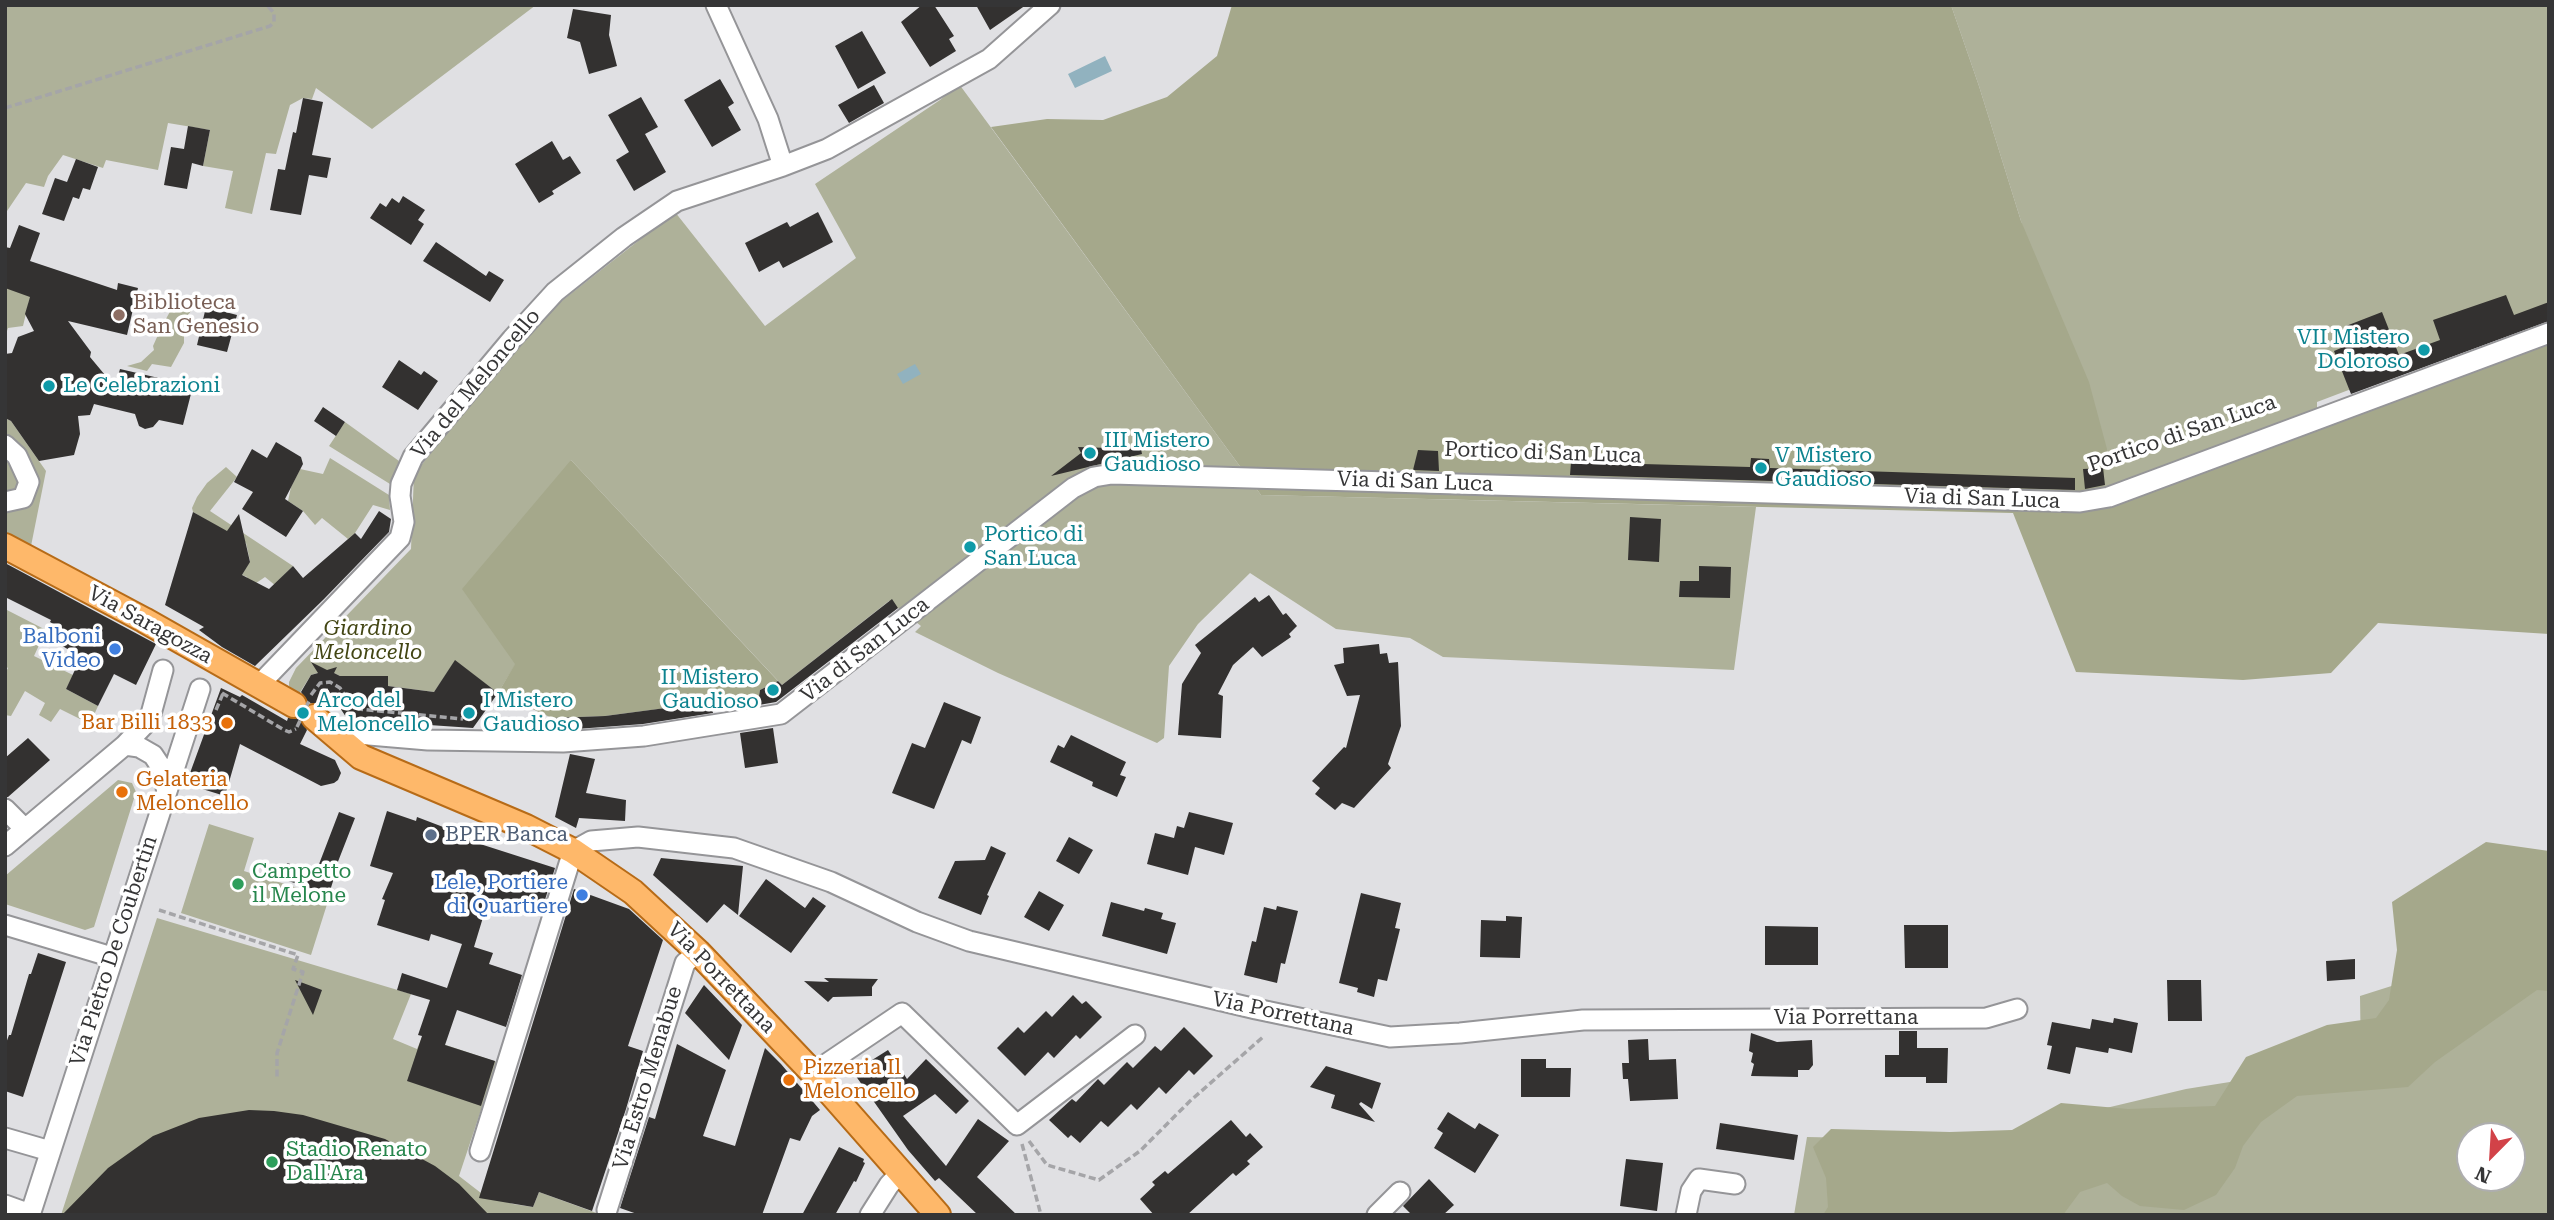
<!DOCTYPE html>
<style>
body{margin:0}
#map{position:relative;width:2554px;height:1220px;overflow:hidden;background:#e0e0e3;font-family:"Roboto Serif",serif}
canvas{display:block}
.frame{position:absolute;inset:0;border:7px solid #353536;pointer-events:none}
.north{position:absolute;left:2456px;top:1122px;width:70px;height:70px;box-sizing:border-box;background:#fff;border:2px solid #aeaeaf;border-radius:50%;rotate:204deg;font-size:19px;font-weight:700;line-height:28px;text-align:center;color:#353536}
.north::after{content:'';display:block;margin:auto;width:24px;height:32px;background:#d24248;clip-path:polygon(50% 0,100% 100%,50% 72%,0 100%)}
</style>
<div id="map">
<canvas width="2554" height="1220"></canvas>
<div class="frame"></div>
<div class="north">N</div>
</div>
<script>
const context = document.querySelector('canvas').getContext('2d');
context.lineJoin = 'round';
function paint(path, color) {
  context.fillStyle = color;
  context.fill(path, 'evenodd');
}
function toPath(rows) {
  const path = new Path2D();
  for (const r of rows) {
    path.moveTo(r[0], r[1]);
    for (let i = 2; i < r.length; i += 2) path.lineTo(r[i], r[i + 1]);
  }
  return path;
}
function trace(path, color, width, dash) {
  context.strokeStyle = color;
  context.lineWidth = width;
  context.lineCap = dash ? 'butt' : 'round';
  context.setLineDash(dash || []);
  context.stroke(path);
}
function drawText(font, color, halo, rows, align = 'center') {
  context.font = font + ' "Roboto Serif",serif';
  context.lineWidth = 7;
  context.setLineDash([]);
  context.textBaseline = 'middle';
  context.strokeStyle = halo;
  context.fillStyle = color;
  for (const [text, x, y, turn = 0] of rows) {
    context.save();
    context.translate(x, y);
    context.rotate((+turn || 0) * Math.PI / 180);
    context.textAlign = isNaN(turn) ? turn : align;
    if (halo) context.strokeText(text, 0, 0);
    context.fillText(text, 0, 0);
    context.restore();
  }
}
paint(toPath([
 [5,5,536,5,372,129,316,88,312,99,303,98,290,105,276,154,266,153,252,214,225,208,233,171,203,166,210,130,168,123,158,170,106,160,103,168,63,155,48,176,44,187,26,183,5,214],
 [1951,5,2549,5,2549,314,2317,402,2317,425,2100,508,2021,221,1979,86],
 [959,84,1261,495,1756,507,1734,670,1443,657,1410,638,1336,629,1250,573,1198,624,1169,666,1164,738,1157,743,998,673,915,632,921,626,889,601,782,685,571,460,515,665,498,693,455,661,434,692,388,686,388,676,340,676,327,670,311,675,299,694,289,686,289,682,296,668,411,549,414,474,469,406,554,307,675,212,765,326,856,258,815,184,940,100],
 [37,284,29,301,23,326,8,328,5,337,5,288],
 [179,304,195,306,184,320,184,343,171,367,152,364,147,371,127,366,141,362,154,350,153,346,162,326,172,308],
 [5,418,11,421,46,471,31,546,5,532],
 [345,422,399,461,390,484,329,446],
 [330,458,389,495,390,510,373,505,355,533,348,539,322,518,315,525,303,511,288,501,291,487,300,469,323,474],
 [226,467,237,477,210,511,293,566,278,581,276,586,265,577,249,588,247,577,242,575,250,561,246,543,193,512,192,508,197,497,207,483],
 [5,609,46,630,34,656,73,675,66,689,98,706,90,724,60,709,51,722,39,715,45,703,25,691,11,716,5,715,5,674,8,668,5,666],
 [118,780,132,783,136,792,94,927,85,930,5,904,5,876],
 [209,824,254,838,244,871,329,898,311,955,181,913],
 [157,918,411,994,393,1039,417,1049,422,1037,497,1062,459,1176,481,1193,513,1204,533,1207,539,1192,602,1215,61,1215],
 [2549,948,2549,1215,1794,1215,1807,1137,2003,1141,2085,1113,2186,1089,2361,1061,2360,996,2489,955],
 [2470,1136,2512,1136,2512,1178,2470,1178]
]), '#aeb199');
paint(toPath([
 [1232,5,1951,5,1979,86,2021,221,2089,382,2107,449,2100,507,2549,336,2549,634,2378,623,2331,673,2243,680,2076,672,2013,513,1261,495,991,127,1047,119,1103,120,1167,97,1217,56],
 [571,460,778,681,760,690,759,696,605,716,552,718,498,693,515,664,462,589],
 [2486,842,2549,851,2549,991,2537,990,2435,1062,2408,1087,2297,1096,2261,1122,2243,1146,2235,1168,2216,1195,2184,1210,2140,1206,2122,1196,2107,1183,2080,1192,2063,1215,1823,1215,1828,1207,1826,1178,1813,1147,1831,1129,1950,1132,2012,1130,2061,1103,2128,1109,2215,1106,2246,1057,2327,1025,2376,1018,2389,1000,2397,950,2392,902]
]), '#a5a88b');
paint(toPath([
 [1105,56,1112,71,1075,88,1068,74],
 [915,364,921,374,903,384,897,374]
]), '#91b2bf');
paint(toPath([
 [922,5,934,5,954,36,949,39,956,51,930,67,901,22],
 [976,5,1026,5,990,30],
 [573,9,611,15,609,35,617,66,589,74,580,42,567,38],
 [862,31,886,73,858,89,835,46],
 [720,79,734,103,728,107,741,130,712,147,684,100],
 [874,85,884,103,849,123,838,105],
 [641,97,658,127,645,134,666,172,634,191,616,160,629,152,608,115],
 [303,98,323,102,312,155,331,158,327,178,309,175,301,215,270,210,278,169,285,170,293,132,296,133],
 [188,126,210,130,203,166,192,163,187,189,164,185,171,147,184,149],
 [552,141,563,160,570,156,581,173,552,191,554,194,539,203,515,164],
 [76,159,98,167,90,190,83,188,79,199,73,197,64,221,42,214,55,178,67,182],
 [403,196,425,210,418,220,424,224,411,245,370,218,380,203,386,207,392,198,399,203],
 [818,212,833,242,783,268,779,261,759,272,745,243,787,222,790,227],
 [19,225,40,233,30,261,117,290,118,283,138,288,127,335,68,321,91,352,90,357,115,387,120,369,193,386,183,425,159,420,153,427,145,429,139,426,135,414,94,404,90,415,78,416,80,434,74,455,39,461,11,421,5,418,5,354,12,353,18,337,34,331,25,314,30,297,5,288,5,247,10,248],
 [436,242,486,276,489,271,504,280,490,302,423,261],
 [2506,295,2514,315,2549,302,2549,321,2351,394,2334,351,2353,343,2346,326,2382,312,2399,355,2440,340,2433,320],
 [206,307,237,315,227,352,197,345],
 [399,360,421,375,424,371,438,381,418,410,382,387],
 [323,407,345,422,336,436,314,421],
 [276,442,301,457,303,464,285,499,303,511,286,537,242,509,253,492,234,482,252,449,267,458],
 [1078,447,1141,449,1142,454,1051,476,1081,453],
 [1418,450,1438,451,1439,471,1413,470],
 [1751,458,1769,459,1770,468,2075,478,2075,490,1570,475,1571,462,1750,467],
 [2103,468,2105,485,2085,489,2083,469],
 [379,511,391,519,389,532,324,599,255,666,222,647,199,630,204,627,165,605,193,512,227,531,239,514,250,562,242,575,269,589,293,566,303,578,355,533,361,539],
 [1630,517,1661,519,1659,562,1628,560],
 [5,563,156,644,136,685,114,674,98,706,66,689,81,657,54,641,60,628,50,622,51,620,5,597],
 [1699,566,1731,567,1730,598,1679,597,1680,581,1699,581],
 [1269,595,1283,615,1286,613,1297,626,1289,634,1291,637,1262,657,1253,647,1233,665,1218,694,1223,696,1221,738,1178,735,1182,684,1201,653,1195,645,1255,597,1259,602],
 [892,599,898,608,776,702,736,709,735,699,759,696,760,690,778,681,782,685],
 [1379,644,1380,654,1387,653,1389,663,1398,662,1401,726,1388,764,1391,768,1354,808,1342,803,1335,810,1315,794,1320,788,1312,781,1344,747,1346,748,1360,695,1347,696,1334,665,1344,663,1343,648],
 [455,660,498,693,473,728,356,720,346,717,327,688,320,704,309,703,301,692,311,675,318,673,311,662,327,670,337,667,334,673,340,676,388,676,388,686,434,692],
 [221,688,240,697,242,695,287,721,288,718,300,718,307,730,300,744,335,760,341,773,338,780,334,783,321,786,240,744,225,796,186,784],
 [711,702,713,713,643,724,563,730,499,729,499,720,605,716],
 [944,702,981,717,971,744,962,740,934,809,892,793,912,743,925,748],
 [773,728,778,763,745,768,740,733],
 [1071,735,1126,762,1120,775,1126,777,1117,797,1092,786,1093,782,1050,762,1058,745,1064,748],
 [28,738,50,760,8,797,5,797,5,758],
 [570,754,595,759,586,793,626,800,625,821,579,818,576,828,555,817],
 [387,811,416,821,417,817,451,830,449,834,555,868,543,906,525,901,522,912,488,901,474,947,493,953,489,964,522,975,506,1027,457,1010,445,1045,495,1061,481,1106,407,1081,422,1036,418,1035,430,1000,397,990,402,973,447,988,462,944,431,934,429,941,377,925,385,900,382,899,393,873,370,866],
 [339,812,355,818,332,877,334,878,329,894,282,879,287,863,316,872],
 [1189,812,1233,823,1224,855,1195,847,1188,875,1147,864,1155,833,1174,838,1177,826,1184,828],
 [1069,837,1093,850,1079,874,1056,861],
 [991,846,1006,853,987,895,989,896,981,915,938,898,955,861,985,860],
 [661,858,743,866,738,915,724,904,707,923,653,875],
 [766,879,805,908,813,897,826,906,791,953,739,916],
 [574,889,629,909,663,940,628,1046,643,1051,626,1109,592,1211,539,1192,533,1207,479,1198],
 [1039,891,1064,905,1049,931,1024,917],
 [1361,893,1401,903,1395,928,1400,929,1387,981,1378,979,1374,997,1357,992,1358,988,1339,983],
 [1111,902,1144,911,1145,908,1163,913,1161,919,1176,923,1167,954,1102,936],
 [1277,906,1298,911,1285,964,1281,963,1277,983,1244,975,1252,941,1256,942,1264,907,1276,910],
 [1506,916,1522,917,1520,958,1480,957,1481,920,1506,921],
 [1904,925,1948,925,1948,968,1905,968],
 [1765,926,1818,927,1818,965,1765,965],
 [38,953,66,962,23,1097,5,1091,5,1046,9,1035,11,1035,29,974,31,974],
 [2355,959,2355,979,2327,981,2326,961],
 [824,978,878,979,872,987,872,996,833,997,828,1002,804,981,829,982],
 [295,980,322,990,313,1015],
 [2167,980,2201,980,2202,1021,2168,1021],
 [704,985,742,1025,729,1060,685,1013],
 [1073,995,1082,1004,1086,1001,1102,1017,1080,1039,1076,1035,1054,1058,1048,1052,1025,1076,997,1048,1018,1027,1024,1033,1046,1011,1052,1017],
 [2114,1018,2138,1023,2132,1053,2109,1048,2108,1053,2076,1047,2070,1074,2047,1069,2052,1046,2047,1045,2052,1022,2090,1029,2092,1019,2113,1023],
 [1184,1027,1213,1056,1194,1075,1189,1070,1166,1094,1159,1087,1137,1110,1131,1104,1108,1127,1101,1121,1080,1143,1071,1135,1068,1138,1049,1120,1072,1099,1076,1102,1098,1079,1104,1085,1127,1062,1133,1068,1155,1046,1161,1051],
 [1899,1031,1917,1031,1917,1048,1948,1048,1947,1083,1926,1083,1926,1077,1885,1077,1885,1055,1899,1055],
 [1751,1033,1777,1042,1812,1040,1813,1065,1809,1070,1798,1070,1798,1077,1751,1076,1754,1064,1751,1062,1753,1053,1749,1051],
 [1648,1039,1649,1060,1676,1059,1678,1099,1630,1101,1628,1079,1623,1079,1622,1063,1629,1063,1628,1040],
 [677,1044,726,1070,703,1136,735,1146,765,1048,781,1064,820,1110,812,1116,800,1141,790,1138,762,1215,640,1215,620,1208,649,1117,655,1119],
 [888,1050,907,1079,926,1059,969,1101,956,1114,935,1094,903,1116,946,1166,978,1119,1009,1141,977,1177,1017,1215,978,1215,939,1178,935,1181,908,1150,853,1072],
 [1521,1059,1546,1059,1546,1068,1571,1068,1570,1097,1521,1097],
 [1326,1066,1381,1083,1372,1109,1361,1102,1359,1104,1375,1122,1331,1108,1335,1095,1310,1087],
 [249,1110,274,1111,303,1115,385,1139,435,1166,459,1184,489,1215,62,1215,108,1168,153,1136,199,1118],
 [1448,1112,1475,1129,1479,1123,1499,1135,1475,1173,1434,1148,1443,1133,1437,1129],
 [1231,1120,1246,1137,1250,1133,1263,1147,1247,1161,1250,1164,1236,1176,1233,1173,1187,1215,1154,1215,1140,1199,1155,1185,1152,1182,1165,1171,1168,1174],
 [1720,1123,1798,1135,1794,1160,1716,1149],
 [839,1147,864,1159,863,1162,865,1163,856,1182,854,1181,835,1215,802,1215],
 [1626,1159,1663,1163,1657,1211,1620,1206],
 [1429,1179,1454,1205,1443,1215,1412,1215,1403,1206]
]), '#333130');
const minor = toPath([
 [783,166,827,149,989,59,1050,5],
 [5,445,17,456,29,482,23,498,5,502],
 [259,685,400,538,404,522,400,496,401,484,413,457,512,339,555,292,624,237,677,201,783,166,768,119,716,5],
 [334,732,428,740,563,742,644,736,781,714,1073,488,1094,477,1112,474,2080,502,2109,497,2549,333],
 [125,745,139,747,153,755,165,773,166,788],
 [5,809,25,829],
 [5,846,125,745,145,724,151,714,163,670],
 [5,925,112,957],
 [813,1073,902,1013,1017,1125,1135,1035],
 [5,1138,50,1151],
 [480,1151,573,851,591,841,638,837,734,848,831,882,917,922,969,941,1256,1009,1390,1037,1460,1033,1583,1020,1986,1018,2017,1009],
 [5,1205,30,1214],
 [607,1210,685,963,698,952],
 [30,1215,200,689],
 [870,1215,889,1185,901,1172],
 [1377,1215,1400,1192],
 [1686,1215,1691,1191,1699,1179,1735,1184]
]);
const major = toPath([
 [5,546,144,620,294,705],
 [314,717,361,757,526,827,573,851,633,892,698,952,813,1073,938,1215]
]);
trace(minor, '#959598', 23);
trace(major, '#b76b17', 28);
trace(toPath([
 [5,108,270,26,274,22,274,13,267,5],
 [222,693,284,730,289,732,296,729],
 [311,695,320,683,330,682,340,688,351,705,359,709,463,719],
 [216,710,224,691],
 [159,910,298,955,293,969,303,972,277,1053,277,1080],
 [1029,1141,1047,1165,1099,1180,1140,1151,1190,1101,1263,1037],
 [1022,1144,1041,1215]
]), '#a5a5a8', 3.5, [7, 3.5]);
trace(minor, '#fff', 19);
trace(major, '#feb86a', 24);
trace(toPath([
 [297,727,309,701]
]), '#a5a5a8', 3.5, [7, 3.5]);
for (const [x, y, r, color] of [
 [119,315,7,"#8d6e63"],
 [2424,350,7,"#0f9aa8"],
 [49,386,7,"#0f9aa8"],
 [1090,453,7,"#0f9aa8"],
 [1761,468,7,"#0f9aa8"],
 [970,547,7,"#0f9aa8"],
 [115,649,7,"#3f7fe0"],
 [773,690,7,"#0f9aa8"],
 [303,713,7,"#0f9aa8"],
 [469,713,7,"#0f9aa8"],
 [227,723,7,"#e8710a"],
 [122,792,7,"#e8710a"],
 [431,835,7,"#5c6f8a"],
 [238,884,7,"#2e9e5b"],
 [582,895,7,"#3f7fe0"],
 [789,1080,7,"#e8710a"],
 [272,1162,7,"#2e9e5b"]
]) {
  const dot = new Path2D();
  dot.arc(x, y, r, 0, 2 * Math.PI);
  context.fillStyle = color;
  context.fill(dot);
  trace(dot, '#fff', 2.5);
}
drawText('21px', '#785e54', '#fff', [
 ["Biblioteca",133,303],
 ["San Genesio",133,327]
], 'left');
drawText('21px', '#0d838f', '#fff', [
 ["VII Mistero",2410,338,"right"],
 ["Doloroso",2410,362,"right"],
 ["Le Celebrazioni",63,386],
 ["III Mistero",1104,441],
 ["Gaudioso",1104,465],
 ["V Mistero",1775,456],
 ["Gaudioso",1775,480],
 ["Portico di",984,535],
 ["San Luca",984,559],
 ["II Mistero",759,678,"right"],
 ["Gaudioso",759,702,"right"],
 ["Arco del",317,701],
 ["Meloncello",317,725],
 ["I Mistero",483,701],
 ["Gaudioso",483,725]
], 'left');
drawText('21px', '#353536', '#fff', [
 ["Via del Meloncello",476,384,-50],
 ["Portico di San Luca",2182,434,-19],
 ["Portico di San Luca",1543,453,2],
 ["Via di San Luca",1415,482,2],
 ["Via di San Luca",1982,499,2],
 ["Via Saragozza",150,625,29],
 ["Via di San Luca",865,650,-38],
 ["Via Pietro De Coubertin",114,951,-72],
 ["Via Porrettana",721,978,46],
 ["Via Porrettana",1283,1014,12],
 ["Via Porrettana",1846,1018],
 ["Via Estro Menabue",648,1078,-73]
]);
drawText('italic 21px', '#434614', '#fff', [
 ["Giardino",368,629],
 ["Meloncello",368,653]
]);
drawText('21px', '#366cbe', '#fff', [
 ["Balboni",101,637],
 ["Video",101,661],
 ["Lele, Portiere",568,883],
 ["di Quartiere",568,907]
], 'right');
drawText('21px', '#c56008', '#fff', [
 ["Bar Billi 1833",213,723,"right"],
 ["Gelateria",136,780],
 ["Meloncello",136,804],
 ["Pizzeria Il",803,1068],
 ["Meloncello",803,1092]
], 'left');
drawText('21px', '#4e5e75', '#fff', [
 ["BPER Banca",445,835]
], 'left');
drawText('21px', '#27864d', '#fff', [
 ["Campetto",252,872],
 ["il Melone",252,896],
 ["Stadio Renato",286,1150],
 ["Dall'Ara",286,1174]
], 'left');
</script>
